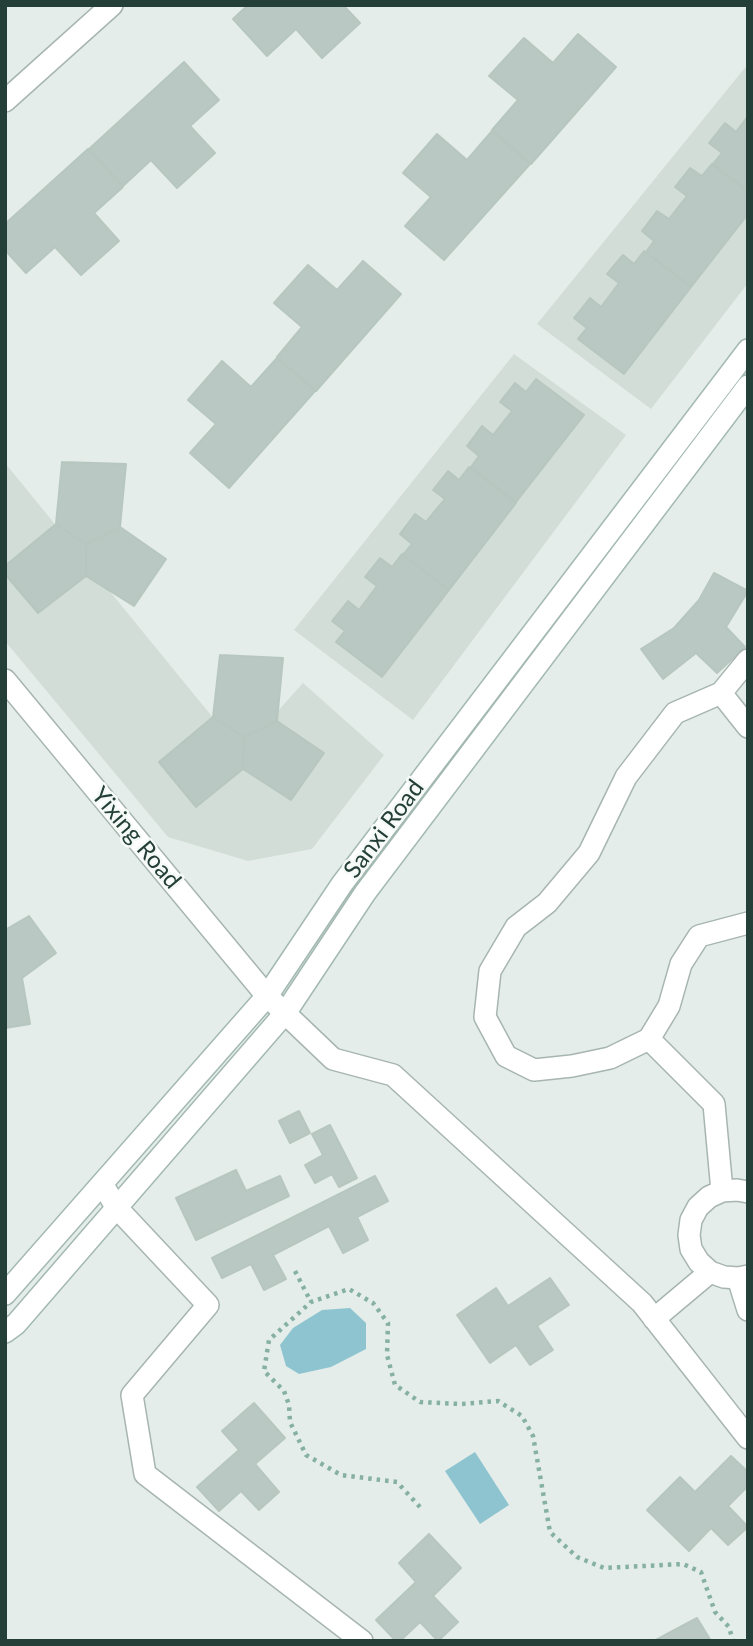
<!DOCTYPE html>
<style>
body{margin:0}
#map{position:relative;width:753px;height:1646px;overflow:hidden;background:#e4ede9;font-family:Lato,sans-serif}
canvas{display:block}
.frame{position:absolute;inset:0;border:7px solid #243e38;pointer-events:none}
</style>
<div id="map">
<canvas width="753" height="1646"></canvas>
<div class="frame"></div>
</div>
<script>
const context = document.querySelector('canvas').getContext('2d');
context.lineJoin = 'round';
function paint(path, color) {
  context.fillStyle = color;
  context.fill(path, 'evenodd');
}
function toPath(rows) {
  const path = new Path2D();
  for (const r of rows) {
    path.moveTo(r[0], r[1]);
    for (let i = 2; i < r.length; i += 2) path.lineTo(r[i], r[i + 1]);
  }
  return path;
}
function trace(path, color, width, dash) {
  context.strokeStyle = color;
  context.lineWidth = width;
  context.lineCap = dash ? 'butt' : 'round';
  context.setLineDash(dash || []);
  context.stroke(path);
}
function drawText(font, color, halo, rows, align = 'center') {
  context.font = font + ' Lato,sans-serif';
  context.lineWidth = 5;
  context.setLineDash([]);
  context.textBaseline = 'middle';
  context.strokeStyle = halo;
  context.fillStyle = color;
  for (const [text, x, y, turn = 0] of rows) {
    context.save();
    context.translate(x, y);
    context.rotate((+turn || 0) * Math.PI / 180);
    context.textAlign = isNaN(turn) ? turn : align;
    if (halo) context.strokeText(text, 0, 0);
    context.fillText(text, 0, 0);
    context.restore();
  }
}
paint(toPath([
 [748,64,748,283,651,409,537,324],
 [514,354,626,435,413,720,294,630],
 [5,463,241,752,303,683,384,755,312,849,248,861,168,837,5,641]
]), '#d2ddd8');
paint(toPath([
 [350,1308,366,1323,366,1349,331,1367,299,1374,286,1366,280,1345,293,1328,322,1310],
 [475,1452,509,1505,480,1524,445,1471]
]), '#8ec4d0');
const building = toPath([
 [248,5,343,5,360,23,322,58,296,29,267,56,233,19,248,5],
 [578,34,616,67,531,164,492,130,518,100,489,76,524,38,553,63,578,34],
 [184,62,219,100,190,126,215,153,177,188,151,160,123,186,89,149,184,62],
 [748,116,748,191,713,164,722,153,709,143,725,123,736,132,748,116],
 [492,131,530,164,444,260,405,226,431,197,403,173,437,134,467,160,492,131],
 [88,149,123,187,94,213,119,241,81,275,55,247,26,273,5,250,5,224,88,149],
 [712,164,748,192,748,214,691,287,646,252,654,241,642,231,657,211,669,219,687,196,675,187,690,168,702,176,712,164],
 [644,251,691,287,624,374,578,339,587,328,574,318,590,298,601,307,619,283,607,274,623,255,634,264,644,251],
 [363,261,401,294,316,391,277,357,302,327,274,303,308,265,337,290,363,261],
 [277,358,315,391,229,488,190,453,216,424,188,400,222,361,251,387,277,358],
 [536,379,584,415,516,502,471,467,479,456,467,446,482,426,493,435,512,411,500,402,515,383,526,392,536,379],
 [62,462,126,464,120,527,86,544,56,524,62,462],
 [469,467,516,503,449,590,403,555,412,544,400,534,415,514,426,522,445,499,433,490,448,471,459,480,469,467],
 [56,524,86,544,86,576,38,613,5,574,5,566,56,524],
 [120,527,166,559,134,606,86,576,86,544,120,527],
 [402,554,449,590,382,677,336,642,345,631,332,621,348,601,359,610,377,586,365,577,380,558,392,567,402,554],
 [714,573,748,591,726,627,745,647,717,673,696,653,663,679,641,649,674,628,699,600,714,573],
 [220,655,283,658,277,721,244,737,213,717,220,655],
 [213,717,244,737,243,769,196,807,159,762,213,717],
 [277,721,324,753,291,800,243,769,244,737,277,721],
 [29,916,56,953,22,978,30,1024,5,1028,5,930,29,916],
 [299,1111,310,1133,290,1143,279,1121,299,1111],
 [330,1125,357,1178,339,1187,332,1174,315,1183,305,1165,323,1155,312,1134,330,1125],
 [236,1170,246,1191,280,1176,289,1196,196,1240,176,1198,236,1170],
 [375,1176,388,1201,357,1217,368,1240,343,1253,329,1226,273,1255,286,1279,264,1290,251,1264,222,1278,212,1258,375,1176],
 [550,1278,569,1305,537,1326,553,1350,530,1365,516,1345,490,1363,457,1315,496,1288,508,1306,550,1278],
 [254,1403,285,1438,255,1464,279,1492,259,1510,241,1491,219,1511,197,1487,239,1450,222,1431,254,1403],
 [731,1456,748,1472,748,1486,728,1506,748,1527,728,1545,711,1528,689,1551,647,1510,680,1477,695,1492,731,1456],
 [429,1534,461,1568,433,1596,458,1622,438,1641,420,1622,400,1641,396,1641,376,1620,416,1582,399,1563,429,1534],
 [697,1618,711,1641,654,1641,697,1618]
]);
paint(building, '#b9c8c2');
trace(building, '#b7c7c0', 2);
const street = toPath([
 [5,101,112,5],
 [5,680,267,996,333,1059,393,1075,642,1303,748,1438],
 [721,693,748,727],
 [649,1039,669,1006,681,964,699,936,748,923],
 [103,1185,116,1207,208,1305,132,1395,145,1474,362,1641],
 [722,1191,714,1104,649,1039,610,1058,572,1066,534,1070,506,1056,485,1017,490,971,516,927,547,903,589,853,626,777,675,713,721,693,748,660],
 [748,1192,737,1190,722,1191,709,1197,698,1207,691,1220,689,1235,691,1249,699,1262,710,1272,724,1277,738,1278,748,1276],
 [738,1278,748,1310],
 [654,1319,710,1272]
]);
const secondary = toPath([
 [5,1294,267,996,342,884,748,350],
 [5,1332,16,1324,286,1012,365,893,748,386]
]);
trace(street, '#a7b5b0', 24);
trace(secondary, '#a3b9b1', 24);
trace(toPath([
 [295,1271,311,1302],
 [420,1507,397,1482,341,1475,306,1455,290,1422,289,1405,284,1391,264,1371,269,1340,311,1302,349,1289,373,1303,388,1323,387,1355,395,1385,420,1402,461,1404,498,1401,522,1416,533,1436,550,1532,577,1557,604,1568,683,1564,701,1572,715,1612,729,1627,733,1641]
]), '#86b0a4', 4.5, [3.5, 5]);
trace(street, '#fff', 21);
trace(secondary, '#fff', 21);
drawText('24px', '#243e38', '#f5faf7', [
 ["Sanxi Road",384,829,-53],
 ["Yixing Road",136,838,50]
]);
</script>
